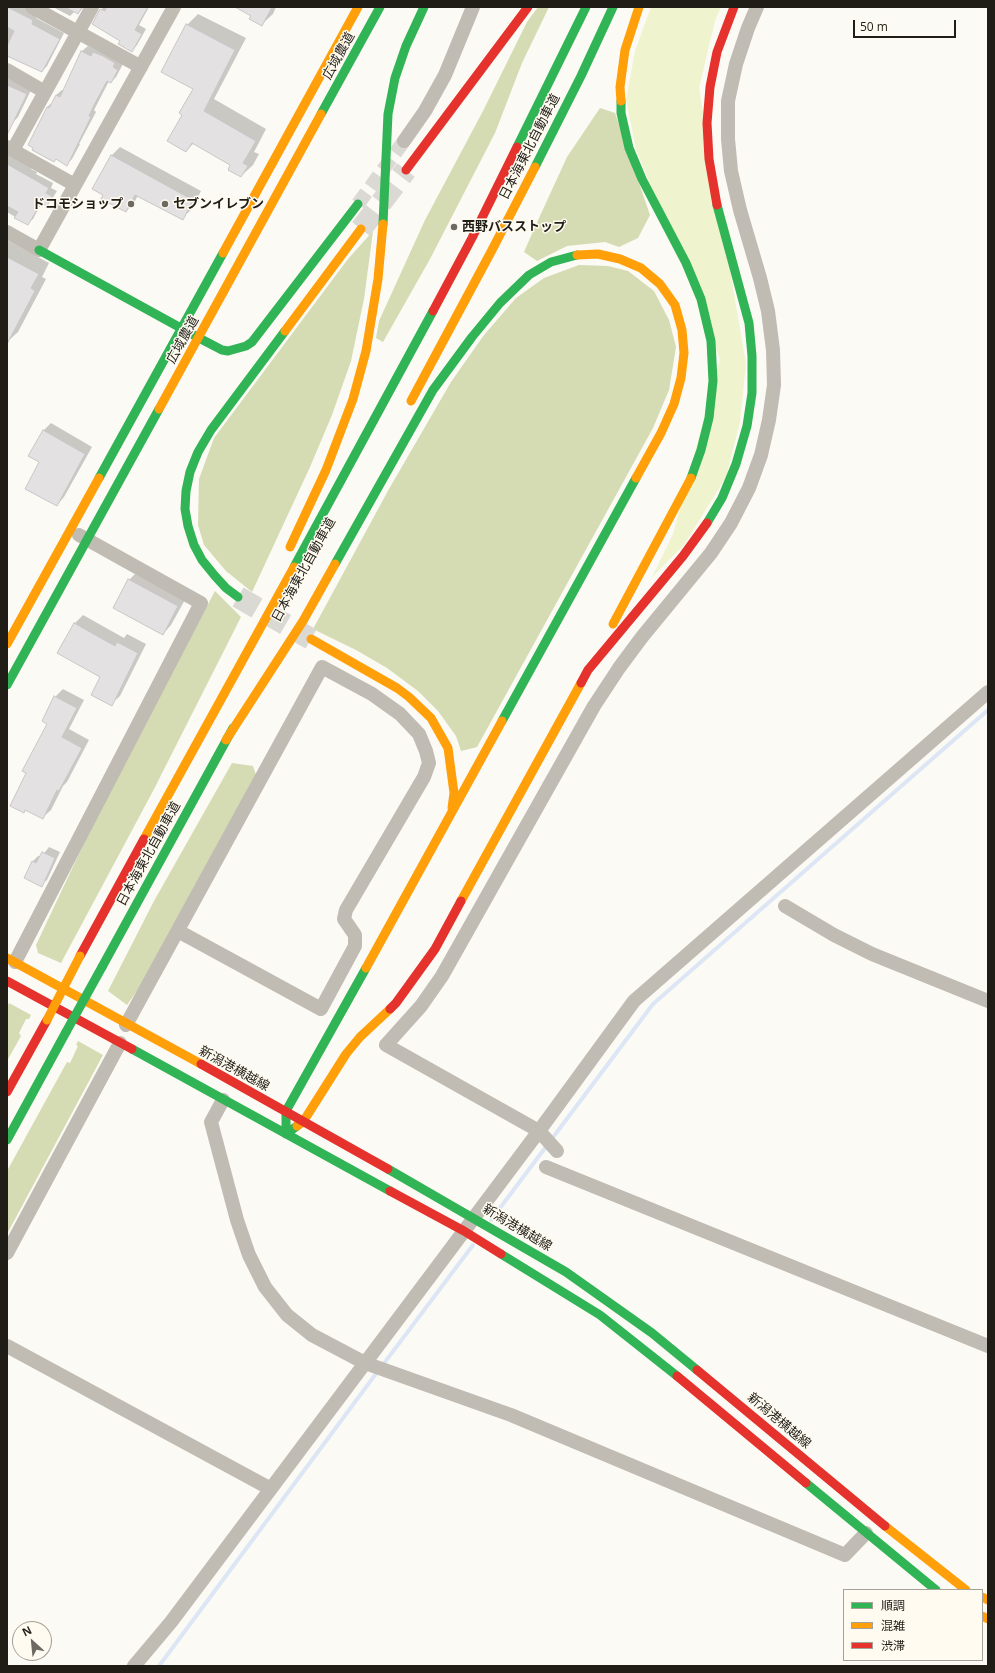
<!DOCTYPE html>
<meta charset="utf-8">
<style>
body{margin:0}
#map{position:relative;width:995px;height:1673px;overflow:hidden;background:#fcfaf4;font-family:"Open Sans","Noto Sans JP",sans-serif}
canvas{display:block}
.frame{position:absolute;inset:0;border:8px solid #201d17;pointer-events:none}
.legend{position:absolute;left:843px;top:1589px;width:140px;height:72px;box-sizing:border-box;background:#fffbf0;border:1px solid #a6a299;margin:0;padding:5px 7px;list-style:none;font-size:12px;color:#201d17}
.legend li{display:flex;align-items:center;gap:8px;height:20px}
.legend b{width:20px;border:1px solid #a6a299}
.north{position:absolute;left:12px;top:1621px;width:40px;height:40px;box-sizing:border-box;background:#fffbf0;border:1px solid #a6a299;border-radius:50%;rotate:333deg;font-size:11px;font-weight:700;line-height:16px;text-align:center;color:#201d17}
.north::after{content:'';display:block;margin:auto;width:14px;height:18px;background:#6d6a64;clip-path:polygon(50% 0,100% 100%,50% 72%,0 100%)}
.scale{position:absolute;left:853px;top:20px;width:103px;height:18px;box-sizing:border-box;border:2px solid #201d17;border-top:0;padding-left:5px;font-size:12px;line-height:14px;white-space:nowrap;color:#201d17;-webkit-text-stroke:3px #fffbf0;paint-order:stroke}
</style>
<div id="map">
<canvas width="995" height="1673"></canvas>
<div class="frame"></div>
<ul class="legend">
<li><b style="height:5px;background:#30b455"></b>順調</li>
<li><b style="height:5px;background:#ff9f0a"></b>混雑</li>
<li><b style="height:5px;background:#e5322d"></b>渋滞</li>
</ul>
<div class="north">N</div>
<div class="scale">50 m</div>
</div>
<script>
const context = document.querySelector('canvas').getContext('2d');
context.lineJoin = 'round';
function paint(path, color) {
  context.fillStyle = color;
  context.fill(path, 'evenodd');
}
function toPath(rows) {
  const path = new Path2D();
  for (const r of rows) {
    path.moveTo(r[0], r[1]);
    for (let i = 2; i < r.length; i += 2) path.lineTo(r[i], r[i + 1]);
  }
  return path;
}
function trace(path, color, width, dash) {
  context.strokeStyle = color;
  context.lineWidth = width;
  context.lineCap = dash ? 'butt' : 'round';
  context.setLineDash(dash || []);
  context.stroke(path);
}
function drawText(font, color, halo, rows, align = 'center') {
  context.font = font + ' "Open Sans","Noto Sans JP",sans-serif';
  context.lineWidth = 3;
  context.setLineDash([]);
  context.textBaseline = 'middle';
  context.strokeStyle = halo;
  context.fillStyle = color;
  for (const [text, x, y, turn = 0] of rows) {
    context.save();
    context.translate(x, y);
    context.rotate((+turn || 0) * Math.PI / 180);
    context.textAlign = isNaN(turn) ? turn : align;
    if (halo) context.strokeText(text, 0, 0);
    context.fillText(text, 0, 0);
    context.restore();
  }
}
paint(toPath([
 [651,7,721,7,715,21,699,88,746,364,740,422,726,477,684,545,652,577,673,534,720,359,636,149,626,100,635,51]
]), '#eff4ce');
paint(toPath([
 [538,7,549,7,522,63,495,133,430,259,383,342,376,338,379,321,425,220,483,111,527,22],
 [600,108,615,113,650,215,638,238,619,247,605,242,567,246,537,261,524,252,534,229,567,157],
 [373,231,364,299,351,361,332,415,310,467,252,592,226,571,204,545,198,525,199,479,214,438,348,259],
 [579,265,608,266,628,271,654,291,669,320,676,347,669,390,653,428,477,747,461,751,456,736,438,711,418,691,387,668,356,650,313,629,389,489,451,382,484,335,516,298,544,278],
 [215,591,241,617,153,791,61,963,38,953,36,945,111,786],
 [232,763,253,766,257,778,147,977,127,1005,108,991,154,901],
 [9,1003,31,1015,29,1019,26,1019,19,1033,21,1036,7,1061,7,1007],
 [78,1041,103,1055,7,1234,7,1171,67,1062,70,1063,78,1046,76,1045]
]), '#d5dbb2');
paint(toPath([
 [7,7,24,7,38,14,36,18,64,33,47,66,42,71,7,55],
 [53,7,84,7,78,13,75,11,70,16],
 [103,7,149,7,139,25,146,29,137,45,132,50,121,40,94,24],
 [237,7,276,7,273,14,261,25,252,15],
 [198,14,246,38,214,99,266,129,254,152,259,154,253,165,241,176,232,165,194,143,186,151,184,114,195,88,187,25],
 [88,46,123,64,116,77,111,82,109,81,94,110,96,112,79,144,80,144,72,159,67,164,47,107,53,102,56,95,62,90,64,91,82,51],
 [7,77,32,88,18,117,12,123,7,124],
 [120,147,201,191,191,210,182,218,138,195,134,203,126,211,104,195,111,156],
 [7,150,33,165,31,169,37,172,36,174,53,183,51,188,57,191,52,199,47,205,42,202,33,219,27,224,7,212],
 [7,240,49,263,42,277,46,279,18,332,7,342],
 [51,423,92,447,64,497,57,505,40,462,43,431],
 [138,571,186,598,171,625,163,634,114,608,129,580],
 [83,615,124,638,127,634,146,644,120,696,111,704,101,677,74,624],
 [63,689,84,700,69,729,89,740,67,782,63,786,51,810,43,817,26,809,24,812,27,772,49,723,55,697],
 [49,847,60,852,47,880,41,885,33,861,38,856,41,857]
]), '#0003');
trace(toPath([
 [491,1220,653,1004,988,710],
 [382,1366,473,1245],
 [159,1666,378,1371]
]), '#dce6f5', 4);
const building = toPath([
 [7,7,33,20,32,24,60,39,42,72,7,56,7,46,14,31,7,27,7,7],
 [65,7,82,7,78,14,65,7],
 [107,7,148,7,135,30,142,34,132,52,118,44,120,41,92,24,100,9,105,11,107,7],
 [235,7,272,7,262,26,249,19,251,16,235,7],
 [186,24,235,50,204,111,256,141,243,163,248,166,241,177,228,170,230,165,192,143,186,152,167,141,182,115,179,113,193,89,161,72,186,24],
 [81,51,91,56,93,52,103,56,115,63,113,67,118,70,111,83,107,81,94,105,89,116,91,117,67,166,56,159,54,162,32,150,33,148,28,145,47,107,49,108,56,95,60,97,81,51],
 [7,85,27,94,7,135,7,85],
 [111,155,193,200,183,220,135,195,126,212,101,199,103,195,92,189,111,155],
 [7,164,49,188,46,193,52,196,47,206,41,203,28,225,14,218,18,212,7,206,7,164],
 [7,257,39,274,31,288,35,291,7,344,7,257],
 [43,430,85,454,57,506,25,489,39,462,28,456,43,430],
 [128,579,178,606,163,635,113,608,128,579],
 [74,623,115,646,117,642,138,653,112,706,91,695,100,677,57,653,74,623],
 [54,696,77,708,62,737,82,748,59,791,57,790,43,819,25,810,24,813,10,806,26,773,22,771,47,724,42,721,54,696],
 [42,852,55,858,42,887,24,878,32,861,36,863,42,852]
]);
paint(building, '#e3e1e2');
trace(building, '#c8c6c7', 1);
trace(toPath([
 [358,204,404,141]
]), '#dbd9d3', 14, [14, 7]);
trace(toPath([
 [361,229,406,170],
 [238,597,311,639]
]), '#dbd9d3', 22, [22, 11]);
trace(toPath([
 [32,7,141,67],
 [7,70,45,92],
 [404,141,425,111,445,75,473,7],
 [7,147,75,185],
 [13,150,92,7],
 [7,232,39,250,174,7],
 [785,906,834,935,872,954,988,1001],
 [15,962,201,603,79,535],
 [126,1025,322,667,372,694,400,714,419,734,426,751,429,763,424,777,346,910,344,919,355,935,355,946,321,1009,178,931],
 [223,1100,211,1122,237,1220,249,1255,265,1287,287,1315,312,1335,365,1363,511,1415,845,1555,866,1533],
 [557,1151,539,1131,386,1045,421,1006,442,976,594,706,619,668,642,637,711,553,731,523,749,488,761,455,769,420,774,385,773,350,768,311,760,278,740,210,731,171,728,139,728,101,736,64,748,28,757,7],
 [546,1167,988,1346],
 [7,1253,120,1043],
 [7,1346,271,1489],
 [134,1666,171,1622,539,1131,634,1001,988,692]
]), '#c0bbb3', 14);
trace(toPath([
 [621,101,621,113,629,148,642,179,686,263,701,299,711,341,713,381,709,418,701,450,691,478],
 [321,114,380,7],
 [517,147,586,7],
 [535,167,581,76,613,7],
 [383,224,388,114,395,78,406,46,424,7],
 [39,250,199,338,222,350,228,351,246,346,252,342,358,204],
 [99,478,223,253],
 [707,523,722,498,736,464,747,426,752,393,752,356,749,323,717,205],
 [335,564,433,390,472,337,500,303,529,275,551,262,577,255],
 [294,567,433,311],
 [238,597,226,588,215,576,202,560,194,545,188,526,185,509,186,491,190,472,198,452,211,430,285,331],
 [7,685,159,409],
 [502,721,636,478],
 [102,967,233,728],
 [132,1049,390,1191],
 [297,1126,286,1134,286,1111,366,968],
 [7,1140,66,1032],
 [388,1169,566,1272,652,1333,697,1370],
 [501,1254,600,1315,677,1376],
 [806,1483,936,1590]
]), '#30b455', 9);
trace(toPath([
 [621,101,620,87,625,50,639,7],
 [223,253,358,7],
 [577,255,598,254,620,259,641,268,660,284,675,305,682,330,684,353,681,378,674,404,661,433,636,478],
 [285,331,361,229],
 [411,401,492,250,535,167],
 [159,409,321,114],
 [290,547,326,470,353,399,366,351,378,279,383,224],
 [613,624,691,478],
 [311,639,397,688,409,697,431,718,448,748,454,793,452,808],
 [7,644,99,478],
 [226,740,303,621,335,564],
 [144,839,294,567],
 [461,901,581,683],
 [7,958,201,1064],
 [366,968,502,721],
 [297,1126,303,1122,346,1054,360,1037,390,1009],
 [885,1526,966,1590],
 [982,1597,988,1600],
 [982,1616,988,1619]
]), '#ff9f0a', 9);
trace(toPath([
 [406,170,528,7],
 [717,205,709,159,707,123,710,87,717,52,734,7],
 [433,311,472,238,517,147],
 [581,683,588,670,683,556,707,523],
 [80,956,144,839],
 [7,981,132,1049],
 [390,1009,396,1003,435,949,461,901],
 [201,1064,388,1169],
 [7,1092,47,1020],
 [390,1191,464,1231,501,1254],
 [697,1370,885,1526],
 [677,1376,806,1483]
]), '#e5322d', 9);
trace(toPath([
 [66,1032,102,967]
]), '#30b455', 9);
trace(toPath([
 [47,1020,80,956]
]), '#ff9f0a', 9);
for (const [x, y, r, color] of [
 [131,204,4,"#6d6a64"],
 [165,204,4,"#6d6a64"],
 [454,227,4,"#6d6a64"]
]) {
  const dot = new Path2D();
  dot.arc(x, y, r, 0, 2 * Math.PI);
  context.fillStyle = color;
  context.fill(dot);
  trace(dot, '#fffbf0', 1.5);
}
drawText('13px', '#201d17', '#fffbf0', [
 ["広域農道",339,56,-61],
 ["日本海東北自動車道",530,147,-63],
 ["広域農道",183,340,-61],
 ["日本海東北自動車道",304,570,-61],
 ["日本海東北自動車道",149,854,-61],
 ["新潟港横越線",234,1069,29],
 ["新潟港横越線",517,1228,31],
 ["新潟港横越線",779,1421,40]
]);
drawText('bold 13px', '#201d17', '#fffbf0', [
 ["ドコモショップ",123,204,"right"],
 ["セブンイレブン",173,204],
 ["西野バスストップ",462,227]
], 'left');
</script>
